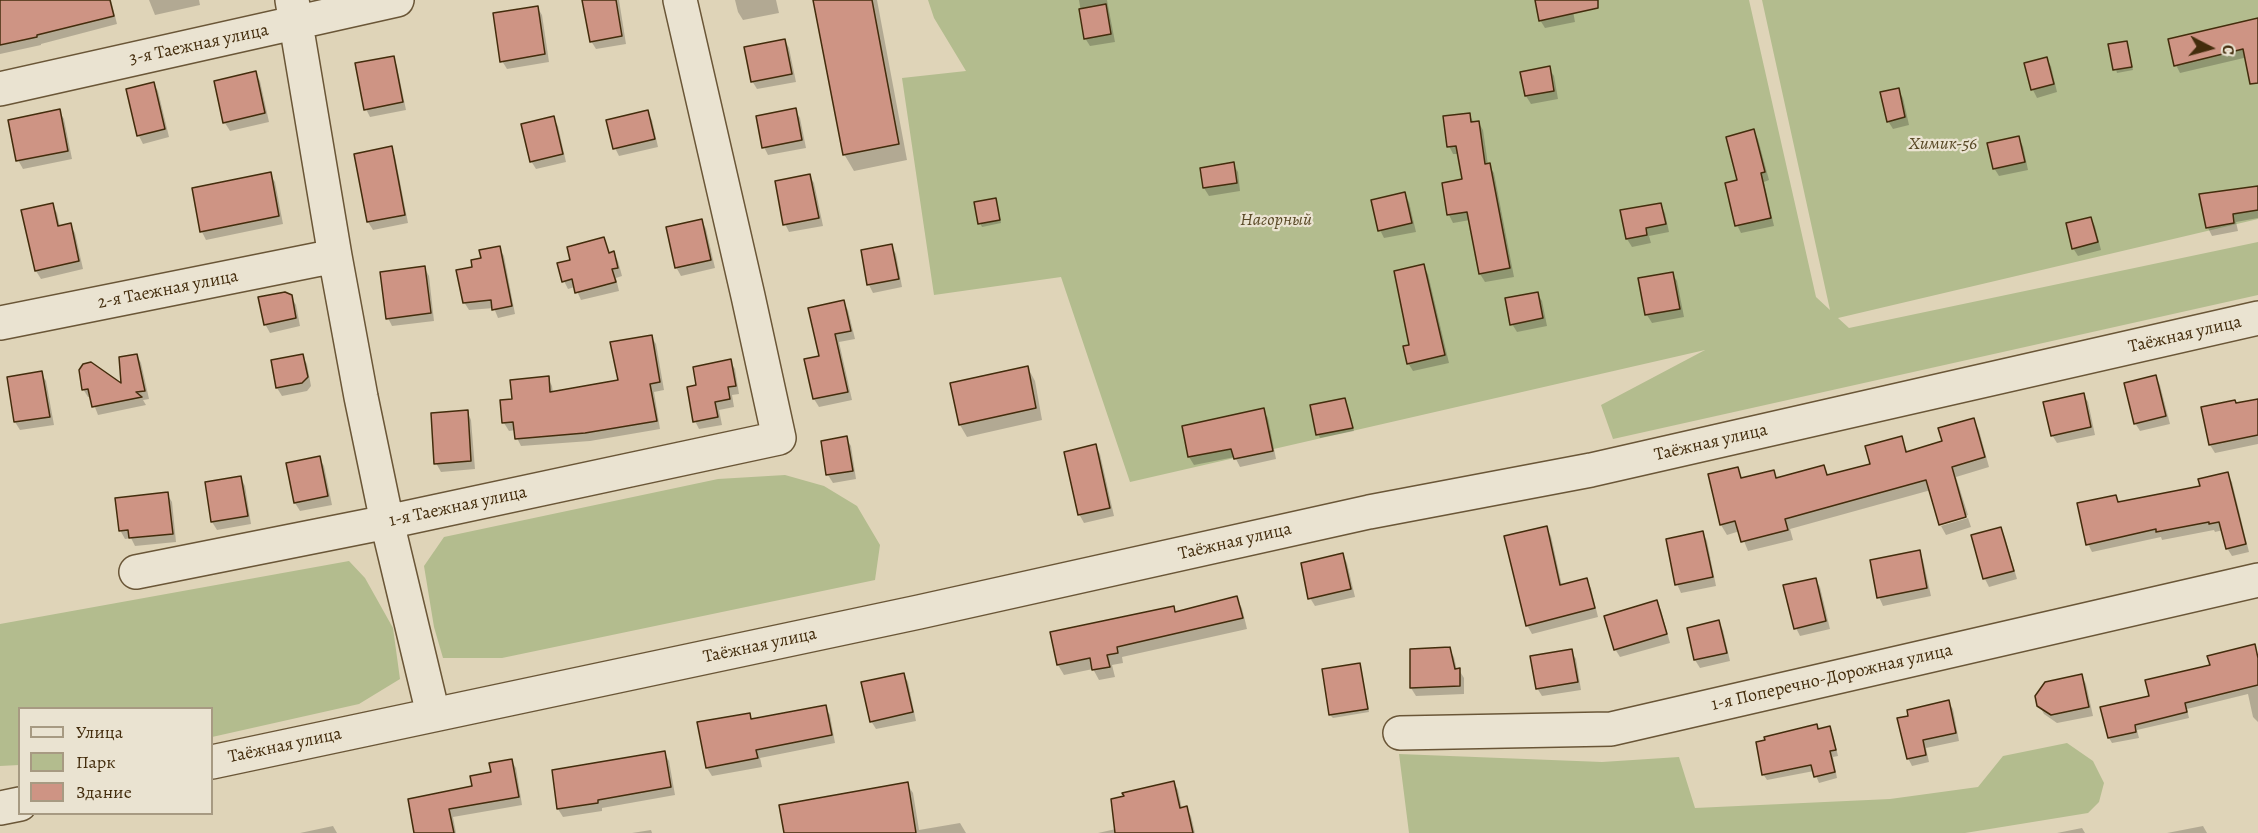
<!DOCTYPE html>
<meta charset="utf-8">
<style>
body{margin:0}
#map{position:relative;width:2258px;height:833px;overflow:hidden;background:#dfd4b8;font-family:Alegreya,serif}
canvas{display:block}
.legend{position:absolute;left:18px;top:707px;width:195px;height:108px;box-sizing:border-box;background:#eae3d1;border:2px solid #a79a82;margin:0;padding:8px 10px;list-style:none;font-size:18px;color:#432c0c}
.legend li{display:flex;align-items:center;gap:12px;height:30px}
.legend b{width:30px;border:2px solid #a79a82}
.north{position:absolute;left:2180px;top:18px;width:60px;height:60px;-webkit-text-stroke:4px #eae3d1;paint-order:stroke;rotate:96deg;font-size:16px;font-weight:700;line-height:24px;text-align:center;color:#432c0c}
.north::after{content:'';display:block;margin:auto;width:21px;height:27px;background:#432c0c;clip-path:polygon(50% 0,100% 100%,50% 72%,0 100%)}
</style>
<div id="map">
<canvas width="2258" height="833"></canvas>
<ul class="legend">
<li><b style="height:8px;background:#eae3d1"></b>Улица</li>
<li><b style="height:16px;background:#b3bc8e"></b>Парк</li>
<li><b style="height:16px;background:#ce9484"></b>Здание</li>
</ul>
<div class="north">С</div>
</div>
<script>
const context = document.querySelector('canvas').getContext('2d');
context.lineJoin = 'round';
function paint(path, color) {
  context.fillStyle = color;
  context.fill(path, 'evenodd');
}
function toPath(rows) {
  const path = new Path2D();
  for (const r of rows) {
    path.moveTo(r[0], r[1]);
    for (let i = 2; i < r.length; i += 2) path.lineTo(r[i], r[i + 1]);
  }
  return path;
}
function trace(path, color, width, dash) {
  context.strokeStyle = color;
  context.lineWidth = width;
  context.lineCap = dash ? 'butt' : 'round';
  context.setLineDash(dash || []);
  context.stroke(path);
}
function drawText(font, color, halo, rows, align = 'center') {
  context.font = font + ' Alegreya,serif';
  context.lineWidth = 4.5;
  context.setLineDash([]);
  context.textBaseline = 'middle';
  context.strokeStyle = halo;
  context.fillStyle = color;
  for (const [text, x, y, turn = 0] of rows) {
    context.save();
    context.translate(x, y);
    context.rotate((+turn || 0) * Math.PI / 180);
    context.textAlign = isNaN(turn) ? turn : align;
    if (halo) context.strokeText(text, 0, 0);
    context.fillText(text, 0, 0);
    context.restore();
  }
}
paint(toPath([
 [928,0,1749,0,1816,297,1830,310,1762,0,2258,0,2258,219,1838,318,1849,328,2258,242,2258,295,1613,439,1601,405,1705,350,1130,482,1061,277,934,295,902,78,966,71,934,18],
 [785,475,824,486,857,506,880,545,875,580,502,658,443,658,434,627,424,566,444,537,718,479],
 [349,561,365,578,393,628,400,679,359,704,212,737,212,708,20,708,19,765,0,766,0,624],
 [2067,743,2093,761,2104,783,2099,802,2088,813,1965,833,1409,833,1399,754,1602,762,1679,757,1695,808,1890,799,1978,787,2003,756]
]), '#b3bc8e');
paint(toPath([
 [8,0,111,0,117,24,41,44,41,45,0,54,0,2],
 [149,0,199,0,200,5,155,15],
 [584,0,619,0,626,44,596,49,591,41],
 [735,0,776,0,779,13,743,20,738,12],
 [815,0,877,0,907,160,854,171,844,154],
 [1079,0,1107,0,1115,42,1090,46,1085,38],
 [1536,0,1571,0,1575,22,1545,28,1540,20],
 [537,7,542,15,549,62,507,69,502,61],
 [2258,20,2258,57,2248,57,2180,73,2176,65],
 [785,40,789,48,796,82,757,89,752,81],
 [2126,42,2133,70,2117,73,2110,45],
 [393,57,397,66,406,110,370,117,366,109],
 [2046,58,2051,66,2057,92,2037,98,2033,90,2026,64],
 [1549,68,1554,76,1558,99,1531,104,1526,96,1522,74],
 [255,73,260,81,269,122,230,131,225,123],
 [153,83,158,91,169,137,143,144,139,136,127,90],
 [1898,90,1903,98,1909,125,1893,129,1888,121],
 [795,110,800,118,806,148,768,155,764,147],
 [59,111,64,119,72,159,23,169,18,160],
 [647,112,652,120,658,147,619,156,615,148],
 [1469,114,1474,123,1478,122,1483,130,1488,165,1494,173,1514,277,1485,282,1480,274,1470,220,1453,223,1449,215,1463,181,1459,154,1453,154,1449,146],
 [553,118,558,126,566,162,536,169,531,161],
 [1754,131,1758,139,1769,180,1764,182,1774,226,1741,233,1737,225,1739,181],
 [2018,138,2023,146,2028,170,1999,176,1994,168],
 [391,148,395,156,408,223,373,230,368,222],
 [1233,164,1238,172,1240,191,1209,196,1204,188],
 [270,174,275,182,283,224,206,240,202,232],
 [809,175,814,183,823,226,789,232,785,224],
 [2258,187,2258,218,2236,222,2238,231,2212,236,2208,228,2201,196],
 [1404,194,1409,202,1416,232,1384,238,1380,230],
 [996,199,1001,223,982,227,980,223],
 [52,205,57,213,60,227,70,225,75,233,83,269,41,279,36,271],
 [1661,205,1665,213,1669,232,1649,236,1651,243,1632,247,1627,239],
 [2091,218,2095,226,2101,250,2078,256,2073,248],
 [702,221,706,229,715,268,681,276,676,267],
 [604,239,610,254,613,253,618,261,622,276,616,278,619,291,581,300,575,287,568,289,564,281,572,261],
 [891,246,896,254,902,287,873,293,869,285,862,251],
 [499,248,504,256,515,314,498,318,494,308,469,310,464,302,474,268],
 [1423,266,1428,274,1449,363,1413,371,1408,363],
 [424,267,429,276,434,321,392,326,388,318],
 [1672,273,1677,281,1684,317,1652,323,1647,315],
 [1537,293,1542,301,1547,326,1517,332,1512,324],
 [291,297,296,305,300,326,270,333,265,324],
 [843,302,848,310,855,339,839,342,852,400,819,407,814,399,806,360,821,357],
 [651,336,656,344,664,390,654,392,660,429,590,441,521,446,517,438,516,430,509,431,504,423,514,400,548,378,552,386,553,393,620,381],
 [137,355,141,363,149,399,143,400,146,405,98,415,91,397,88,397,83,389,123,386],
 [302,356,307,364,311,386,307,391,282,396,277,388,273,361],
 [730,361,735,369,739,394,732,395,734,407,719,410,722,425,699,429,695,421,698,386],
 [1028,368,1035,381,1042,420,967,437,960,425,951,384],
 [41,373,46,381,54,425,20,430,15,422],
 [2156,377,2160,385,2170,424,2140,431,2135,423],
 [2083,394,2088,402,2095,435,2057,443,2052,435],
 [1345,400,1354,431,1320,438,1318,434],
 [2258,400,2258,444,2215,453,2210,445],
 [1263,410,1268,418,1276,459,1240,467,1235,457,1194,465,1189,457],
 [467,411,471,420,475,469,441,472,436,463],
 [1973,420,1979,430,1989,467,1956,477,1968,515,1940,523,1940,525,1931,490,1790,529,1793,540,1748,551,1740,531,1727,535,1721,525,1737,469,1743,479,1773,472,1777,479,1823,466,1829,476,1872,465,1901,438,1908,453,1944,442],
 [846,438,851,446,856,479,833,483,828,475],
 [1095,446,1100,454,1114,516,1084,523,1079,514],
 [319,458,324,466,332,505,300,511,295,503,288,464],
 [2227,473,2232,482,2249,552,2232,556,2227,548,2223,530,2215,532,2214,530,2162,540,2161,537,2092,552,2088,544,2116,497,2119,503,2202,487],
 [241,478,245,486,251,524,217,530,212,522],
 [167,494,172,502,176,542,135,546,131,538,125,539,120,530],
 [1968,518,1971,527,1946,535,1941,526],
 [1546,528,1551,536,1562,586,1586,580,1591,588,1598,617,1532,634,1527,625],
 [2001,528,2005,537,2017,579,1989,587,1985,579,1973,536],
 [1703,533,1707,541,1716,586,1681,593,1677,584],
 [1919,552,1923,560,1931,596,1883,606,1879,597],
 [1343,555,1347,563,1355,597,1315,606,1310,598],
 [1815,579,1820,587,1830,629,1800,636,1796,628],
 [1236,598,1242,608,1247,629,1122,657,1123,663,1112,665,1115,677,1099,680,1093,669,1064,675,1058,665,1052,633,1173,608,1176,613],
 [1656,602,1661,610,1670,643,1620,657,1615,649],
 [1719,622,1723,630,1730,661,1700,668,1695,660],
 [2254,646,2258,655,2258,722,2253,717,2248,694,2187,709,2189,718,2137,730,2139,738,2112,743,2109,738,2211,666],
 [1449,649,1454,657,1457,670,1459,670,1464,678,1464,694,1416,696,1411,688],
 [1571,651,1576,659,1581,690,1542,696,1537,688],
 [1359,664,1369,712,1333,718,1330,715],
 [903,674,908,682,916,721,876,729,871,721],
 [2082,676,2086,684,2093,716,2057,723,2044,714,2039,705],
 [1948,702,1953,709,1959,741,1926,748,1929,762,1912,766,1908,758],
 [825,707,830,715,835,743,760,758,762,767,712,776,707,768,749,714,752,720],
 [1816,726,1819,730,1829,728,1833,734,1838,756,1833,757,1837,778,1819,783,1814,771,1767,780,1763,774,1767,741],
 [664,752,669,761,675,795,602,808,602,811,563,817,558,809],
 [511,760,516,768,522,805,453,817,456,833,415,833],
 [1174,782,1178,790,1182,809,1186,808,1191,816,1195,833,1098,833,1116,829],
 [907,784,913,793,919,830,960,823,966,833,785,833],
 [333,826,337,833,300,833],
 [2203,826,2207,833,2167,833],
 [2082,828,2085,833,2057,833],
 [651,830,652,833,632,833]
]), '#0003');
const building = toPath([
 [0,0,110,0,114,16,37,35,37,37,0,45,0,0],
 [582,0,616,0,622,36,590,42,582,0],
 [813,0,872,0,899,144,843,155,813,0],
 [1535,0,1598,0,1598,8,1539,21,1535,0],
 [1106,4,1111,34,1084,39,1079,9,1106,4],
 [538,6,545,54,500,62,493,13,538,6],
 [2258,18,2258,83,2250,84,2243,49,2174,66,2168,39,2258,18],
 [785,39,792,74,751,82,744,47,785,39],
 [2127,41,2132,67,2113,70,2108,44,2127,41],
 [394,56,403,102,364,110,355,63,394,56],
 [2047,57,2054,84,2031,90,2024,63,2047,57],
 [1550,66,1554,91,1525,96,1520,72,1550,66],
 [256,71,265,113,223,123,214,81,256,71],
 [154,82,165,129,137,136,126,89,154,82],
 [1899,88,1905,117,1887,122,1880,92,1899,88],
 [796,108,802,140,762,148,756,116,796,108],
 [60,109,68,151,16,161,8,120,60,109],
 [648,110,655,139,613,149,606,120,648,110],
 [1470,113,1471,122,1479,121,1485,164,1490,163,1510,268,1479,274,1467,212,1447,215,1442,183,1462,179,1456,146,1447,147,1443,116,1470,113],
 [554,116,563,154,530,162,521,124,554,116],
 [1754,129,1765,172,1761,173,1771,218,1735,226,1725,183,1737,180,1726,137,1754,129],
 [2019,136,2025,162,1993,169,1987,143,2019,136],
 [392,146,405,215,367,222,354,154,392,146],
 [1234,162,1237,183,1203,188,1200,168,1234,162],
 [271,172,279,216,200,232,192,188,271,172],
 [810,174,819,218,783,225,775,181,810,174],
 [2258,186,2258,210,2233,214,2234,223,2206,228,2199,194,2258,186],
 [1405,192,1412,223,1378,231,1371,200,1405,192],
 [996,198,1000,220,978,224,974,202,996,198],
 [53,203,58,226,71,223,79,261,35,271,21,210,53,203],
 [1661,203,1666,224,1646,228,1647,235,1626,239,1620,210,1661,203],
 [2091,217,2098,242,2072,249,2066,223,2091,217],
 [702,219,711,260,675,268,666,227,702,219],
 [604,237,609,253,614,251,618,268,612,269,616,282,575,293,572,279,562,282,557,263,570,260,567,247,604,237],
 [892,244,899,279,867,285,861,250,892,244],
 [500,246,512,306,492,310,491,300,463,303,456,270,472,267,471,260,481,258,479,250,500,246],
 [1424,264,1445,355,1407,364,1403,346,1409,345,1394,271,1424,264],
 [425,266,431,313,386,319,380,272,425,266],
 [1673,272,1680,309,1645,315,1638,278,1673,272],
 [285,292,292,295,296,318,264,325,258,297,285,292],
 [1538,292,1543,318,1510,325,1505,298,1538,292],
 [844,300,851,331,835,334,848,392,813,399,804,359,819,356,808,308,844,300],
 [652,335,660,382,650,384,657,421,585,433,515,439,513,422,502,423,500,400,512,399,510,380,549,376,550,392,618,380,610,342,652,335],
 [137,354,145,391,136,392,142,397,92,407,88,389,82,390,79,370,83,364,91,362,121,383,119,357,137,354],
 [303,354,308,377,302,383,276,388,271,360,303,354],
 [731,359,736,386,728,387,730,399,715,402,718,417,693,422,687,387,696,385,693,367,731,359],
 [1028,366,1036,408,959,425,950,383,1028,366],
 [42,371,50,417,14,422,7,377,42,371],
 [2156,375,2166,416,2134,424,2124,383,2156,375],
 [2084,393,2091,427,2051,436,2043,402,2084,393],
 [1345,398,1353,428,1316,435,1310,405,1345,398],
 [2258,399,2258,435,2209,445,2201,407,2235,400,2236,403,2258,399],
 [1264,408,1273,451,1234,459,1231,449,1188,457,1182,426,1264,408],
 [468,410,471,461,434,464,431,413,468,410],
 [1974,418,1985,457,1952,467,1966,517,1939,525,1926,480,1785,519,1788,530,1741,542,1735,521,1720,525,1708,474,1738,467,1741,478,1774,470,1776,478,1824,465,1827,475,1870,464,1865,446,1902,436,1906,452,1942,441,1938,428,1974,418],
 [847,436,853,471,826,475,821,441,847,436],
 [1096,444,1110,508,1078,515,1064,452,1096,444],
 [320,456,328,496,294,503,286,463,320,456],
 [2228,472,2246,544,2226,549,2219,522,2209,524,2209,522,2156,532,2156,529,2086,545,2077,503,2116,495,2118,502,2200,486,2198,479,2228,472],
 [241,476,248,516,211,522,205,482,241,476],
 [168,492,173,534,129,538,128,530,119,531,115,498,168,492],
 [1547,526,1560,585,1587,578,1595,608,1526,626,1504,536,1547,526],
 [2001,527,2014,571,1983,579,1971,535,2001,527],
 [1703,531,1713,577,1675,585,1666,539,1703,531],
 [1920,550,1927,588,1877,598,1870,560,1920,550],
 [1343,553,1351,589,1308,599,1301,563,1343,553],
 [1816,578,1826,621,1794,629,1783,585,1816,578],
 [1237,596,1243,618,1117,647,1118,653,1107,655,1110,667,1092,670,1090,658,1057,665,1050,632,1174,606,1175,612,1237,596],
 [1657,600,1667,634,1614,650,1604,616,1657,600],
 [1719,620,1727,653,1694,660,1687,628,1719,620],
 [2255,644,2258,658,2258,685,2185,703,2187,712,2135,725,2136,732,2108,738,2100,707,2149,696,2145,680,2210,665,2207,656,2255,644],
 [1450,647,1455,669,1460,668,1460,686,1410,688,1410,649,1450,647],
 [1572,649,1578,682,1536,689,1530,656,1572,649],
 [1360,663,1368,709,1329,715,1322,669,1360,663],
 [904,673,913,712,870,722,861,682,904,673],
 [2082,674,2089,707,2051,715,2037,706,2035,696,2045,682,2082,674],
 [1949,700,1956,733,1923,740,1926,755,1907,759,1897,718,1908,716,1907,710,1949,700],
 [826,705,832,735,756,750,758,758,706,768,697,722,750,713,751,719,826,705],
 [1817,724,1818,729,1830,726,1836,750,1830,751,1835,772,1814,777,1811,765,1762,775,1756,742,1765,740,1764,737,1817,724],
 [665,751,671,787,598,800,598,803,557,809,552,770,665,751],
 [512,759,519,797,449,809,454,833,414,833,408,799,472,786,470,776,491,772,489,763,512,759],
 [1174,781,1180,808,1187,806,1193,833,1115,833,1111,799,1124,796,1122,793,1174,781],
 [908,782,916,833,784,833,779,805,908,782]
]);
paint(building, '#ce9484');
trace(building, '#432c0c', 1.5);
const minor = toPath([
 [292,0,335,256,361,397,387,522,433,714],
 [0,89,397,0],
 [0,323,335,256],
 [136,572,387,522,779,438,748,296,680,0],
 [1400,733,1611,729,2258,580],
 [212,762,919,612,1369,512,1591,470,2258,318],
 [0,808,20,804]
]);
trace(minor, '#6a5637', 36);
trace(minor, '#eae3d1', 33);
drawText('18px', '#432c0c', '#eae3d1', [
 ["3-я Таежная улица",199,45,-12],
 ["2-я Таежная улица",168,290,-11],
 ["Таёжная улица",2185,335,-13],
 ["Таёжная улица",1711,443,-13],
 ["1-я Таежная улица",458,507,-12],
 ["Таёжная улица",1235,542,-13],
 ["Таёжная улица",760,646,-12],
 ["1-я Поперечно-Дорожная улица",1832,678,-13],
 ["Таёжная улица",285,746,-12]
]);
drawText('italic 18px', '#594926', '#eae3d1', [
 ["Химик-56",1943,145],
 ["Нагорный",1276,221]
]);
</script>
